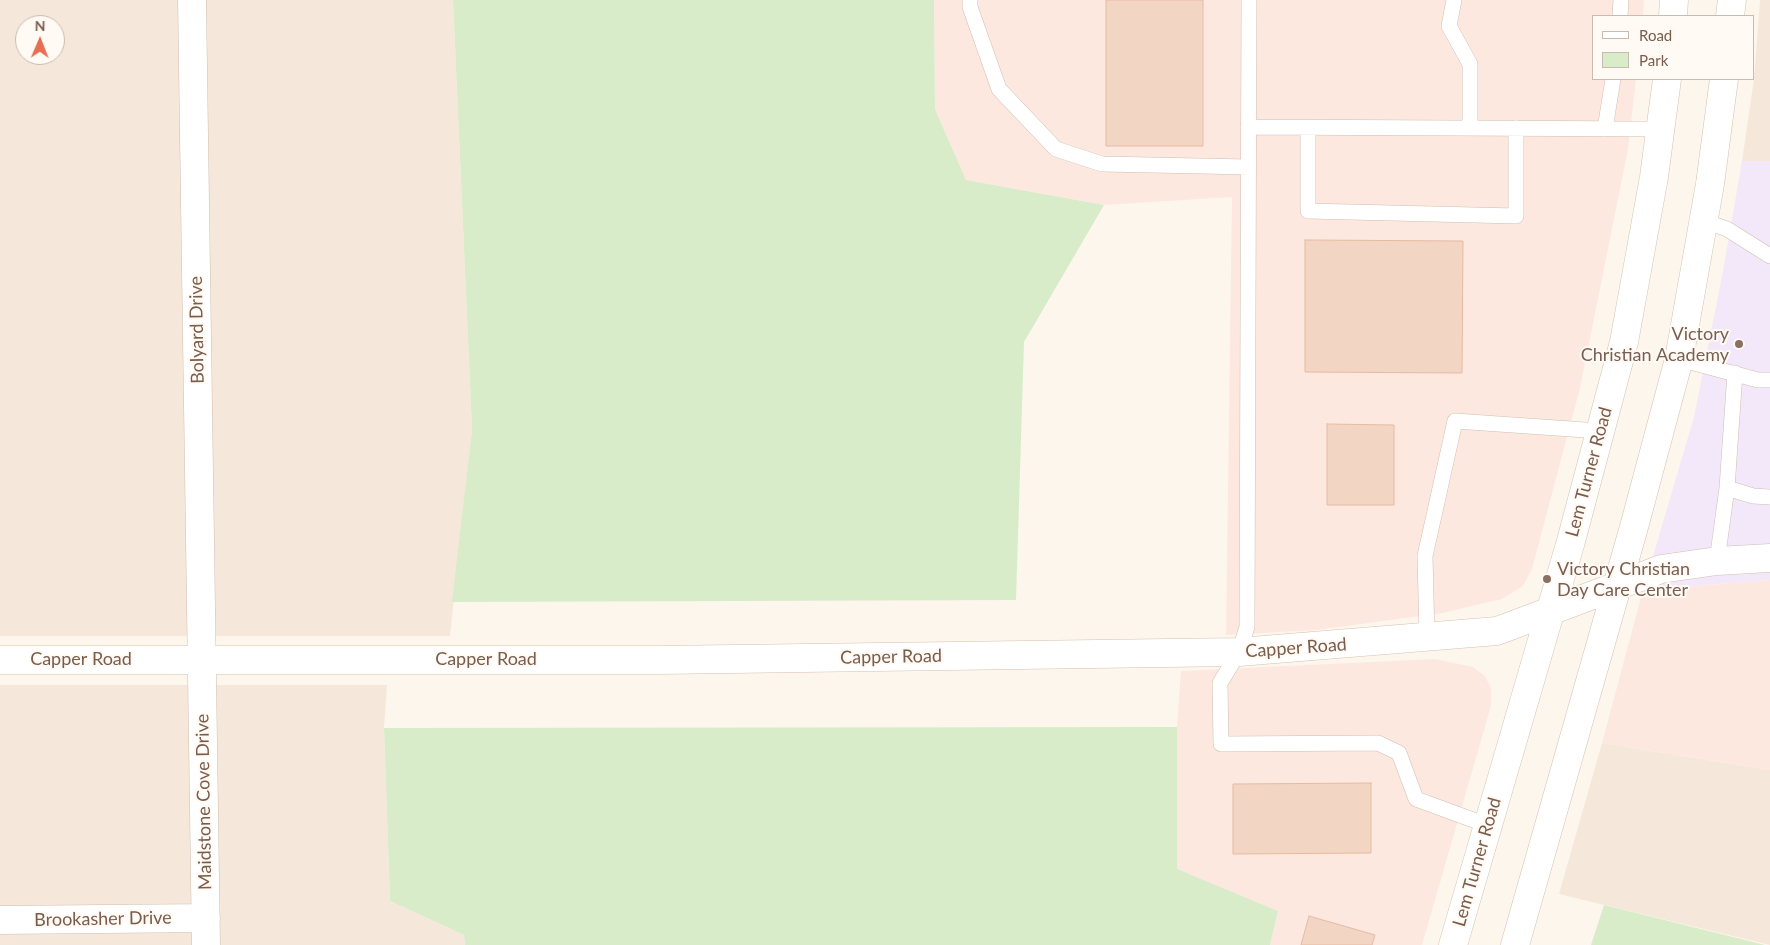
<!DOCTYPE html>
<style>
body{margin:0}
#map{position:relative;width:1770px;height:945px;overflow:hidden;background:#fdf6ec;font-family:Lato,sans-serif}
canvas{display:block}
.legend{position:absolute;left:1592px;top:15px;width:162px;height:65px;box-sizing:border-box;background:#fffaf3;border:1px solid #cabbb1;margin:0;padding:6px 9px;list-style:none;font-size:15px;color:#7a5c4d}
.legend li{display:flex;align-items:center;gap:10px;height:25px}
.legend b{width:25px;border:1px solid #cabbb1}
.north{position:absolute;left:15px;top:15px;width:50px;height:50px;box-sizing:border-box;background:#fffaf3;border:1px solid #cabbb1;border-radius:50%;rotate:1deg;font-size:14px;font-weight:700;line-height:20px;text-align:center;color:#7a5c4d}
.north::after{content:'';display:block;margin:auto;width:18px;height:22px;background:#e76f51;clip-path:polygon(50% 0,100% 100%,50% 72%,0 100%)}
</style>
<div id="map">
<canvas width="1770" height="945"></canvas>
<ul class="legend">
<li><b style="height:6px;background:#fff"></b>Road</li>
<li><b style="height:14px;background:#d8ecc9"></b>Park</li>
</ul>
<div class="north">N</div>
</div>
<script>
const context = document.querySelector('canvas').getContext('2d');
context.lineJoin = 'round';
function paint(path, color) {
  context.fillStyle = color;
  context.fill(path, 'evenodd');
}
function toPath(rows) {
  const path = new Path2D();
  for (const r of rows) {
    path.moveTo(r[0], r[1]);
    for (let i = 2; i < r.length; i += 2) path.lineTo(r[i], r[i + 1]);
  }
  return path;
}
function trace(path, color, width, dash) {
  context.strokeStyle = color;
  context.lineWidth = width;
  context.lineCap = dash ? 'butt' : 'round';
  context.setLineDash(dash || []);
  context.stroke(path);
}
function drawText(font, color, halo, rows, align = 'center') {
  context.font = font + ' Lato,sans-serif';
  context.lineWidth = 4;
  context.setLineDash([]);
  context.textBaseline = 'middle';
  context.strokeStyle = halo;
  context.fillStyle = color;
  for (const [text, x, y, turn = 0] of rows) {
    context.save();
    context.translate(x, y);
    context.rotate((+turn || 0) * Math.PI / 180);
    context.textAlign = isNaN(turn) ? turn : align;
    if (halo) context.strokeText(text, 0, 0);
    context.fillText(text, 0, 0);
    context.restore();
  }
}
paint(toPath([
 [0,0,453,0,472,430,450,636,0,636],
 [25,25,55,25,55,55,25,55],
 [1760,0,1770,0,1770,161,1742,161,1754,79],
 [0,685,387,685,384,728,390,901,464,935,465,945,0,945],
 [1602,743,1770,770,1770,945,1559,894]
]), '#f5e8da');
paint(toPath([
 [934,0,1644,0,1643,16,1594,16,1594,79,1636,79,1628,149,1580,388,1532,569,1523,586,1502,599,1442,613,1317,630,1226,635,1232,197,1104,205,966,180,935,109],
 [1770,580,1770,770,1602,743,1643,590],
 [1435,659,1473,667,1485,676,1491,688,1491,706,1422,945,1270,945,1278,911,1177,870,1177,727,1181,671]
]), '#fde8e0');
paint(toPath([
 [1742,161,1770,161,1770,580,1643,590,1694,417,1723,271]
]), '#f3e8fa');
paint(toPath([
 [453,0,934,0,935,109,966,180,1104,205,1024,342,1016,600,452,602,472,430],
 [1177,727,1177,869,1278,911,1270,945,465,945,464,935,390,901,384,728],
 [1604,905,1765,945,1591,945]
]), '#d8ecc9');
const building = toPath([
 [1106,0,1203,0,1203,146,1106,146,1106,0],
 [1305,240,1463,241,1462,373,1305,372,1305,240],
 [1327,424,1394,425,1394,505,1327,505,1327,424],
 [1371,783,1371,853,1233,854,1233,784,1371,783],
 [1309,916,1375,935,1372,945,1301,945,1309,916]
]);
paint(building, '#f3d5c3');
trace(building, '#e6bba3', 1);
const lane = toPath([
 [970,0,970,7,999,89,1056,149,1102,164,1249,167],
 [1249,0,1247,627,1239,652,1220,683,1221,744,1378,743,1399,753,1416,799,1487,825],
 [1454,0,1449,26,1470,64,1470,128],
 [1620,16,1621,0],
 [1248,127,1660,129],
 [1308,128,1308,211,1516,216,1516,128],
 [1605,129,1613,79],
 [1704,221,1727,229,1770,256],
 [1679,359,1758,380,1770,380],
 [1727,488,1753,496,1770,497],
 [1717,561,1727,488,1735,373],
 [1427,637,1425,556,1455,421,1600,431]
]);
const street = toPath([
 [192,0,206,945],
 [1617,586,1661,569,1717,561,1770,558],
 [0,920,206,918]
]);
const secondary = toPath([
 [1673,16,1674,0],
 [1730,16,1732,0],
 [0,660,660,660,1239,652,1497,631,1617,586],
 [1453,945,1571,541,1624,342,1654,177,1667,79],
 [1515,945,1634,527,1679,359,1710,184,1724,79]
]);
trace(lane, '#d1beb0', 16);
trace(street, '#d1beb0', 29);
trace(secondary, '#d6c0b0', 29);
trace(lane, '#fff', 15);
trace(street, '#fff', 28);
trace(secondary, '#fff', 28);
for (const [x, y, r, color] of [
 [1739,344,5,"#8d6e63"],
 [1547,579,5,"#8d6e63"]
]) {
  const dot = new Path2D();
  dot.arc(x, y, r, 0, 2 * Math.PI);
  context.fillStyle = color;
  context.fill(dot);
  trace(dot, '#fffaf3', 2);
}
drawText('18px', '#7a5c4d', '#fffaf3', [
 ["Bolyard Drive",197,330,-91],
 ["Lem Turner Road",1589,472,-75],
 ["Capper Road",1296,648,-4],
 ["Capper Road",891,657,-1],
 ["Capper Road",81,659],
 ["Capper Road",486,659],
 ["Maidstone Cove Drive",204,802,-91],
 ["Lem Turner Road",1477,862,-74],
 ["Brookasher Drive",103,919,-1]
]);
drawText('18px', '#785e54', '#fffaf3', [
 ["Victory",1729,334],
 ["Christian Academy",1729,355],
 ["Victory Christian",1557,569,"left"],
 ["Day Care Center",1557,590,"left"]
], 'right');
</script>
